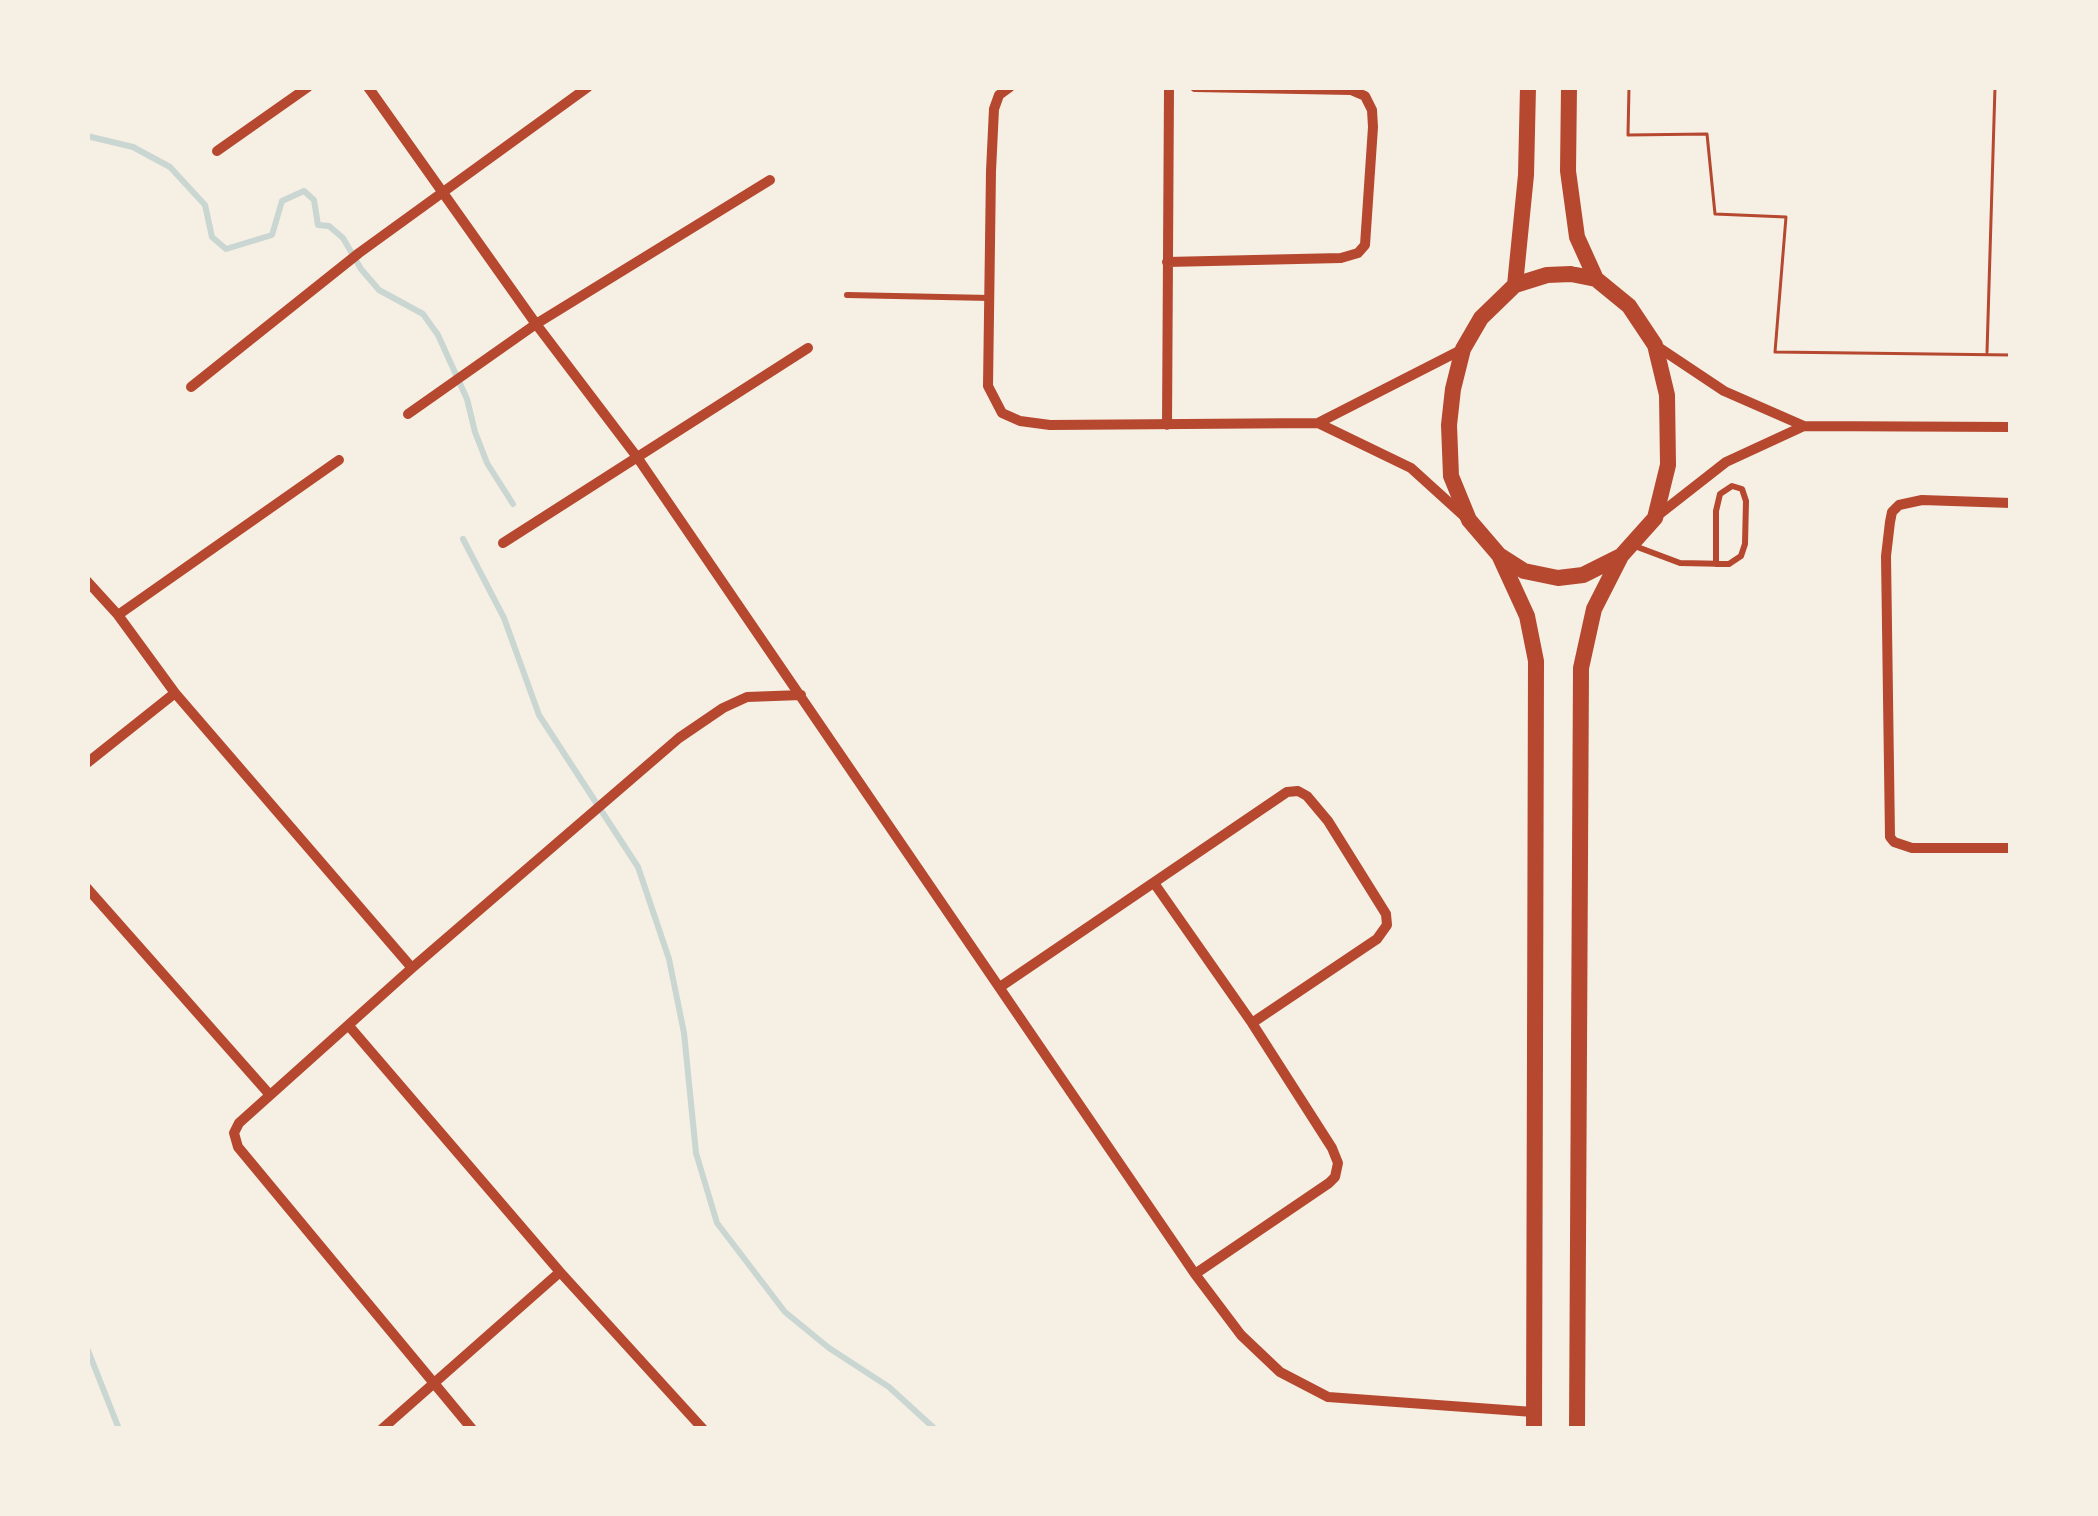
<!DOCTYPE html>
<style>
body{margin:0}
#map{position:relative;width:2098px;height:1516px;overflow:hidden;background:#f6efe4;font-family:"IBM Plex Sans",sans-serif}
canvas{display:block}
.frame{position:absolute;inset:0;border:90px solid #f6efe4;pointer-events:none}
</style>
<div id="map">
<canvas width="2098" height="1516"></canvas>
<div class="frame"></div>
</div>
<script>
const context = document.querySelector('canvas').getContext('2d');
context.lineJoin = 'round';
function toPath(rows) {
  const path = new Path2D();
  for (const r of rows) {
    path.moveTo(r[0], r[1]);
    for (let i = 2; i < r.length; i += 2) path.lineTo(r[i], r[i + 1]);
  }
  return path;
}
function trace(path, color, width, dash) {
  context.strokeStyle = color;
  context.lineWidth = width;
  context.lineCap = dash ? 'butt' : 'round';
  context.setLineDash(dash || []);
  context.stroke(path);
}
trace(toPath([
 [87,136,133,147,170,167,205,205,212,237,226,249,272,235,282,201,304,191,314,200,318,225,329,226,343,238,361,269,379,290,423,314,438,335,467,399,475,432,487,463,513,504],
 [463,539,504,618,539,715,638,867,669,959,684,1033,696,1153,717,1223,785,1312,829,1348,889,1387,935,1429],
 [87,1348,119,1429]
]), '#c9d6d2', 6);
trace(toPath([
 [1629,87,1628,135,1707,134,1715,214,1786,217,1775,352,2011,355],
 [1987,352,1995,87]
]), '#b5482f', 3);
trace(toPath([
 [847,295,990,298],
 [1632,545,1680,563,1729,564,1741,556,1745,544,1746,501,1742,489,1732,486,1720,494,1716,511,1716,564]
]), '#b5482f', 6);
trace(toPath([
 [368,87,536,324,637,457,1195,1274,1241,1335,1280,1372,1328,1397,1533,1412],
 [1010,87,999,95,994,109,991,171,988,386,1002,413,1020,421,1050,425,1318,423,1463,349],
 [217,151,308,87],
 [1167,262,1341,258,1358,253,1365,245,1373,127,1372,110,1365,96,1351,90,1195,87],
 [1655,345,1724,391,1804,426,2011,427],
 [191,387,359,253,588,87],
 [408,414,536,324,770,180],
 [1318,423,1411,468,1465,517],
 [1167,425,1169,87],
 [2011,503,1922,500,1899,505,1892,512,1890,522,1886,556,1890,837,1894,842,1912,848,2011,848],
 [1657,516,1726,462,1804,426],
 [503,543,808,348],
 [87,581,118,615,175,693,412,968],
 [118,615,339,460],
 [87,763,175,693],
 [1154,883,1252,1023,1332,1148,1338,1163,1335,1177,1329,1183,1195,1274],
 [87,888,270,1095],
 [1000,987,1287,792,1298,791,1307,796,1328,821,1386,914,1387,925,1377,939,1252,1023],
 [349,1026,560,1272,703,1429],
 [382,1429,560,1272],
 [472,1429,238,1147,234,1133,239,1123,412,968,679,738,723,708,747,697,801,695]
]), '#b5482f', 10);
trace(toPath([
 [1569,87,1568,171,1577,237,1596,279],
 [1571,274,1596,279,1629,306,1655,345,1667,395,1668,465,1655,518,1621,556,1583,575,1558,578,1524,571,1499,555,1469,520,1451,476,1449,425,1453,389,1463,349,1481,318,1515,285,1547,275,1571,274],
 [1515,285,1526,175,1528,87],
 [1499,555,1527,616,1536,661,1534,1429],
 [1577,1429,1581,668,1594,609,1621,556]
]), '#b5482f', 16);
</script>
